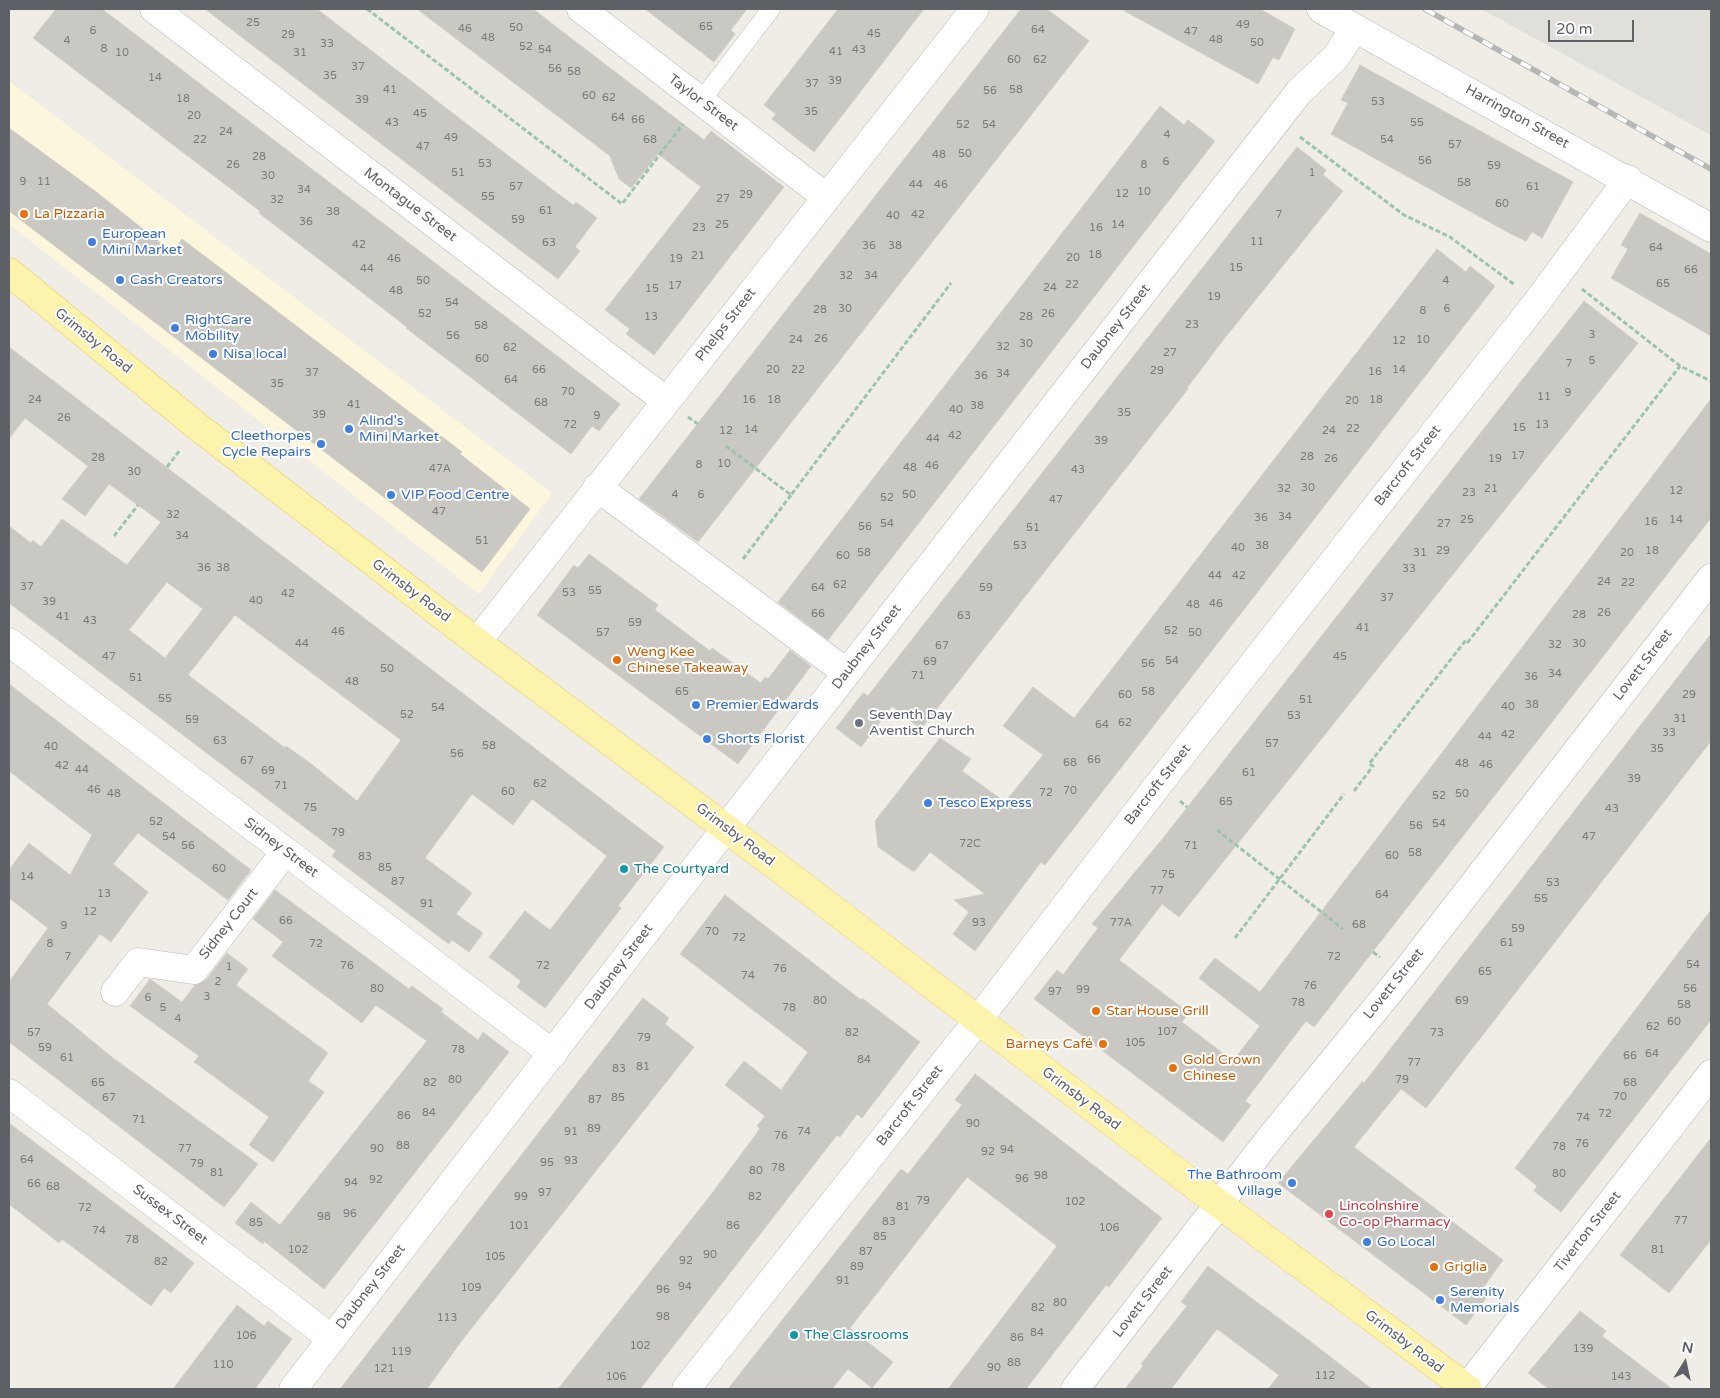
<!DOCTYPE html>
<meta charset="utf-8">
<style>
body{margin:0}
#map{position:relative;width:1720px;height:1398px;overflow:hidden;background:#efede5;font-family:"Varela Round",sans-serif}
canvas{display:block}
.frame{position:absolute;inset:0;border:10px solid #5d6065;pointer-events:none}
.north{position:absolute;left:1660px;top:1338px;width:50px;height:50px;-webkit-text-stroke:4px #fff;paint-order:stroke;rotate:10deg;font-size:14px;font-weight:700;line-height:20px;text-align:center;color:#5d6065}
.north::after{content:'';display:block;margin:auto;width:18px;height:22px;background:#5d6065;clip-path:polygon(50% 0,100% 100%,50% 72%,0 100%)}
.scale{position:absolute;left:1548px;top:20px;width:86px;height:22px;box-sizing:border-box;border:2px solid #5d6065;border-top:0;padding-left:6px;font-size:15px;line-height:18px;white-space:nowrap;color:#5d6065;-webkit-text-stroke:4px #fff;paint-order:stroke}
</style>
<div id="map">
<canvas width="1720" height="1398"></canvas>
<div class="frame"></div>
<div class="north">N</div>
<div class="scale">20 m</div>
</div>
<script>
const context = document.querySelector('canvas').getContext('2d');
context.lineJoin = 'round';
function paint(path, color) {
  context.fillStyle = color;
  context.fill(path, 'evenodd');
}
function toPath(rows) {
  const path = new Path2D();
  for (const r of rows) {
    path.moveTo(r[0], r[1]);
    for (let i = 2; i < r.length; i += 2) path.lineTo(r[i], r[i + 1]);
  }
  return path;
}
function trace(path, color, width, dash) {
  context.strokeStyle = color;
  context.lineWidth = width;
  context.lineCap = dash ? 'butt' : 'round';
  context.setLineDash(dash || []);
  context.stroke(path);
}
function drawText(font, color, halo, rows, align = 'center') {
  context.font = font + ' "Varela Round",sans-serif';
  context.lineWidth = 4;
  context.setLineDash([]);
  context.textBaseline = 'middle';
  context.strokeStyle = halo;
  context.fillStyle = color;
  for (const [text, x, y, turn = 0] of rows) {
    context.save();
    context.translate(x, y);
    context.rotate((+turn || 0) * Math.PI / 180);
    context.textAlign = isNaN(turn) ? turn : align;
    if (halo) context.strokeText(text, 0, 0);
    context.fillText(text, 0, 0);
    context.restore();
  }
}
paint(toPath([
 [9,81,552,493,479,594,9,224]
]), '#fcf7dc');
paint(toPath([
 [1481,9,1711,9,1711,135]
]), '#e0dfd9');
const building = toPath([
 [56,9,102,9,620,404,599,431,592,426,571,454,406,328,407,327,259,213,260,211,33,38,56,9],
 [205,9,317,9,553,190,573,205,576,202,597,218,575,247,580,251,558,279,205,9],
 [417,9,533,9,704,140,711,131,784,187,654,355,626,334,630,329,605,310,701,187,658,154,631,188,619,179,610,156,417,9],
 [645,9,747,9,731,30,735,34,714,62,645,9],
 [838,9,924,9,814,152,772,119,776,114,764,105,838,9],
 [1021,9,1047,9,1089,41,698,542,639,499,1021,9],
 [1121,9,1260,9,1295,29,1279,60,1273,57,1258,84,1121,9],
 [1360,65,1573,182,1542,238,1532,232,1526,241,1511,234,1331,134,1348,103,1341,100,1360,65],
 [1160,106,1184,125,1188,120,1215,141,828,640,778,602,1160,106],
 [9,128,95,191,172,252,182,239,462,452,460,454,530,509,482,572,9,211,9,128],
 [1297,147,1326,170,1323,175,1343,191,1224,339,1187,388,1188,389,921,729,892,706,861,747,836,728,863,693,868,696,885,674,1297,147],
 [1640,213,1711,254,1711,336,1611,278,1628,249,1621,245,1640,213],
 [1437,249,1466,272,1470,266,1495,286,1127,760,1045,865,1041,862,975,951,953,934,969,912,954,900,985,894,930,852,914,872,878,847,875,821,940,738,971,759,962,771,1005,802,1043,755,1003,726,1033,687,1074,718,1437,249],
 [1584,301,1638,343,1179,917,1162,904,1119,960,1189,1013,1182,1022,1233,1061,1260,1026,1199,978,1215,958,1260,992,1711,399,1711,518,1314,1027,1306,1021,1245,1101,1251,1105,1223,1142,1034,999,1057,970,1063,975,1098,928,1092,924,1164,837,1584,301],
 [9,347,664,847,618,906,621,908,545,1008,517,987,521,981,489,957,525,911,550,930,607,856,532,799,513,825,472,794,425,858,472,893,456,914,483,933,469,952,452,940,449,944,369,884,332,856,336,851,9,603,9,526,31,543,33,540,41,547,62,519,127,565,161,522,109,484,85,516,62,499,88,466,25,418,9,439,9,347],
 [167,582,203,609,165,658,129,630,167,582],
 [235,615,401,740,357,801,310,763,286,746,285,748,188,675,235,615],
 [589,554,658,605,655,610,710,651,712,648,761,683,765,677,768,679,790,650,811,666,738,764,537,615,574,565,578,568,589,554],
 [1711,634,1711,741,1426,1108,1401,1089,1354,1147,1503,1260,1480,1292,1487,1297,1466,1325,1278,1183,1362,1082,1364,1083,1711,634],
 [9,684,251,870,228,900,138,833,113,864,148,892,111,942,100,934,47,1004,113,1058,258,1164,224,1207,9,1042,9,982,48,928,9,898,9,870,29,843,70,875,92,835,9,771,9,684],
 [275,890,409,989,412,986,443,1009,441,1012,478,1040,483,1032,509,1052,324,1289,264,1241,263,1244,235,1223,251,1202,280,1225,427,1041,376,1005,362,1023,272,956,283,942,253,919,275,890],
 [725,895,861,1000,862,998,920,1042,862,1118,857,1114,840,1137,837,1135,640,1389,558,1389,713,1192,760,1129,757,1126,765,1116,725,1085,744,1061,781,1090,808,1052,680,954,725,895],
 [1711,910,1711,1020,1561,1212,1534,1191,1537,1186,1515,1168,1711,910],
 [227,953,248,969,236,985,328,1053,308,1081,324,1092,273,1162,249,1145,269,1117,194,1062,199,1056,130,1006,150,979,182,1002,195,985,206,980,227,953],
 [643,998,669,1018,665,1024,694,1047,463,1339,427,1389,340,1389,643,998],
 [975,1074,1162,1218,1109,1287,1106,1285,1026,1389,948,1389,1057,1246,967,1177,850,1328,893,1362,872,1388,848,1369,832,1389,728,1389,901,1169,908,1174,962,1105,955,1100,975,1074],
 [9,1123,194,1263,171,1293,164,1288,151,1306,62,1239,59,1243,9,1204,9,1123],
 [1711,1138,1711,1240,1669,1293,1620,1255,1711,1138],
 [1208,1266,1307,1339,1372,1389,1268,1389,1279,1375,1217,1329,1171,1389,1125,1389,1143,1366,1141,1364,1187,1306,1181,1302,1208,1266],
 [237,1305,264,1326,268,1321,292,1339,255,1389,173,1389,237,1305],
 [1580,1311,1606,1331,1602,1336,1672,1389,1549,1389,1528,1373,1580,1311]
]);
paint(building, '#cac8c2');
trace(building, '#d3cfc4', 1);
const lane = toPath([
 [701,101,771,9]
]);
const street = toPath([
 [154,9,666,401],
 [581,9,826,197],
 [1321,9,1711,228],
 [597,487,847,673],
 [9,642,553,1054],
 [477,642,975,9],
 [115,992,138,962,194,970,285,852],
 [9,1093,331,1338],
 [293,1389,726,828,1299,92,1335,58,1355,28],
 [686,1389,978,1020,1158,785,1537,302,1628,179],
 [1075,1389,1271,1137,1403,975,1711,578],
 [1466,1389,1711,1074]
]);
const primary = toPath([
 [9,272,198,427,477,642,783,871,1219,1204,1468,1389]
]);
trace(lane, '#b7babe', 19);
trace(street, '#b7babe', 29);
trace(primary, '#ebcd61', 29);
trace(toPath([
 [367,9,622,204,683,124],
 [1300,137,1404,215,1450,237,1515,285],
 [1582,289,1680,366,1711,381],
 [688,417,698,424],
 [726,446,791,495,951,283],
 [167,467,180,450],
 [114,536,138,505],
 [743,559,791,495],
 [1354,791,1373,766,1369,764,1466,640,1468,642,1680,366],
 [1180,801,1187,807],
 [1217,830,1343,929],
 [1235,938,1344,794],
 [1373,952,1380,957]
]), '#9cc5ab', 3, [5, 2.5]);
trace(lane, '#fff', 18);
trace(street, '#fff', 28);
trace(primary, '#fcf3ad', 28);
const rail = toPath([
 [1425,9,1711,169]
]);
trace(rail, '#b5b6b6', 5.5);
trace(rail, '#fff', 4, [11]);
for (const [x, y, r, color] of [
 [24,214,5,"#e8710a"],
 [92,242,5,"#3f7fe0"],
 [120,280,5,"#3f7fe0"],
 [175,328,5,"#3f7fe0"],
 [213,354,5,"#3f7fe0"],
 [349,429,5,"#3f7fe0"],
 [321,444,5,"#3f7fe0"],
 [391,495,5,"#3f7fe0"],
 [617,660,5,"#e8710a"],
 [696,705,5,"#3f7fe0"],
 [859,723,5,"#6b7280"],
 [707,739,5,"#3f7fe0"],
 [928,803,5,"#3f7fe0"],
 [624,869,5,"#0f9aa8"],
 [1096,1011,5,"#e8710a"],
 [1103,1044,5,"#e8710a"],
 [1173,1068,5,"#e8710a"],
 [1292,1183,5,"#3f7fe0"],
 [1329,1214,5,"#e0444e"],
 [1367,1242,5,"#3f7fe0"],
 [1434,1267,5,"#e8710a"],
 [1440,1300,5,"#3f7fe0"],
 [794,1335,5,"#0f9aa8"]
]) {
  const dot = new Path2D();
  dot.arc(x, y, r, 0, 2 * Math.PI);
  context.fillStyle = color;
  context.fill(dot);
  trace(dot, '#fff', 2);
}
drawText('11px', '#787a7c', null, [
 ["25",253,23],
 ["49",1243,25],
 ["65",706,27],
 ["50",516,28],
 ["46",465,29],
 ["64",1038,30],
 ["6",93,31],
 ["47",1191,32],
 ["45",874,34],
 ["29",288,35],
 ["48",488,38],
 ["48",1216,40],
 ["4",67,41],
 ["50",1257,43],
 ["33",327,44],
 ["52",526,47],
 ["8",104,49],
 ["54",545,50],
 ["43",859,50],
 ["41",836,52],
 ["10",122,53],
 ["31",300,53],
 ["60",1014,60],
 ["62",1040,60],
 ["37",358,67],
 ["56",555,69],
 ["58",574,72],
 ["35",330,76],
 ["14",155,78],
 ["39",835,81],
 ["37",812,84],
 ["41",390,90],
 ["58",1016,90],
 ["56",990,91],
 ["60",589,96],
 ["62",609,98],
 ["18",183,99],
 ["39",362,100],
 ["53",1378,102],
 ["35",811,112],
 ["45",420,114],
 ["20",194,116],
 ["64",618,118],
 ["66",638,120],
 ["43",392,123],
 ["55",1417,123],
 ["52",963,125],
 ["54",989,125],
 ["24",226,132],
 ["4",1167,135],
 ["49",451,138],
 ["22",200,140],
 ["68",650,140],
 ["54",1387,140],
 ["57",1455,145],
 ["47",423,147],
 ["50",965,154],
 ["48",939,155],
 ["28",259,157],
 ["56",1425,161],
 ["6",1166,162],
 ["53",485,164],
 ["26",233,165],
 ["8",1144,165],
 ["59",1494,166],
 ["51",458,173],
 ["1",1312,173],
 ["30",268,176],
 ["9",23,182],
 ["11",44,182],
 ["58",1464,183],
 ["44",916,185],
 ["46",941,185],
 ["57",516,187],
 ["61",1533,187],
 ["34",304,190],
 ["10",1144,192],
 ["12",1122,194],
 ["29",746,195],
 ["55",488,197],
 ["27",723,199],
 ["32",277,200],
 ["60",1502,204],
 ["61",546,211],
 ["38",333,212],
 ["42",918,215],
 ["7",1279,215],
 ["40",893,216],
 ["59",518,220],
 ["36",306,222],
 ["25",722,225],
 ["14",1118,225],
 ["23",699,228],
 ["16",1096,228],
 ["11",1257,242],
 ["63",549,243],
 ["42",359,245],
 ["36",869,246],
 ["38",895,246],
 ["64",1656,248],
 ["18",1095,255],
 ["21",698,256],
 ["20",1073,258],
 ["46",394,259],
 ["19",676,259],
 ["15",1236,268],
 ["44",367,269],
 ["66",1691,270],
 ["32",846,276],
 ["34",871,276],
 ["50",423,281],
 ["4",1446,281],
 ["65",1663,284],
 ["22",1072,285],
 ["17",675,286],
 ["24",1050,288],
 ["15",652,289],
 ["48",396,291],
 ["19",1214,297],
 ["54",452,303],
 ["30",845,309],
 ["6",1447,309],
 ["28",820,310],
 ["8",1423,311],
 ["52",425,314],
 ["26",1048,314],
 ["13",651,317],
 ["28",1026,317],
 ["23",1192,325],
 ["58",481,326],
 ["3",1592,335],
 ["56",453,336],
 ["26",821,339],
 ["24",796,340],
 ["10",1423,340],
 ["12",1399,341],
 ["30",1026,344],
 ["32",1003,347],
 ["62",510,348],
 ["27",1170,353],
 ["60",482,359],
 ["5",1592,361],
 ["7",1569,364],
 ["66",539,370],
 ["20",773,370],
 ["22",798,370],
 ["14",1399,370],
 ["29",1157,371],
 ["16",1375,372],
 ["37",312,373],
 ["34",1003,374],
 ["36",981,376],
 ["64",511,380],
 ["35",277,384],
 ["70",568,392],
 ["9",1568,393],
 ["11",1544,397],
 ["24",35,400],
 ["16",749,400],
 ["18",774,400],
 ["18",1376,400],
 ["20",1352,401],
 ["68",541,403],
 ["41",354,405],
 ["38",977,406],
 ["40",956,410],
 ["35",1124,413],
 ["39",319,415],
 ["9",597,416],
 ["26",64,418],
 ["72",570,425],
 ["13",1542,425],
 ["15",1519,428],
 ["22",1353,429],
 ["14",751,430],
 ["12",726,431],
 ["24",1329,431],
 ["42",955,436],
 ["44",933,439],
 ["39",1101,441],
 ["17",1518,456],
 ["28",1307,457],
 ["28",98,458],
 ["26",1331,459],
 ["19",1495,459],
 ["10",724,464],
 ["8",699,465],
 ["46",932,466],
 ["48",910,468],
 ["47A",440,469],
 ["43",1078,470],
 ["30",134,472],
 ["30",1308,488],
 ["32",1284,489],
 ["21",1491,489],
 ["12",1676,491],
 ["23",1469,493],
 ["4",675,495],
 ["6",701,495],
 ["50",909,495],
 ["52",887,498],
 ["47",1056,500],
 ["47",439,512],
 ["32",173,515],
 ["34",1285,517],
 ["36",1261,518],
 ["25",1467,520],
 ["14",1676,520],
 ["16",1651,522],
 ["54",887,524],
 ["27",1444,524],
 ["56",865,527],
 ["51",1033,528],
 ["34",182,536],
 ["51",482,541],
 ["53",1020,546],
 ["38",1262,546],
 ["40",1238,548],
 ["29",1443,551],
 ["18",1652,551],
 ["58",864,553],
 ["31",1420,553],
 ["20",1627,553],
 ["60",843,556],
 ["36",204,568],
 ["38",223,568],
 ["33",1409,569],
 ["44",1215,576],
 ["42",1239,576],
 ["24",1604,582],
 ["22",1628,583],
 ["62",840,585],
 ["37",27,587],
 ["64",818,588],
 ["59",986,588],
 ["55",595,591],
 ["53",569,593],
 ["42",288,594],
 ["37",1387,598],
 ["40",256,601],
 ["39",49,602],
 ["46",1216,604],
 ["48",1193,605],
 ["26",1604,613],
 ["66",818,614],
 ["28",1579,615],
 ["63",964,616],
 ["41",63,617],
 ["43",90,621],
 ["59",635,623],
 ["41",1363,628],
 ["52",1171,631],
 ["46",338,632],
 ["57",603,633],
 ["50",1195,633],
 ["44",302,644],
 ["30",1579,644],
 ["32",1555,645],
 ["67",942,646],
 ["47",109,657],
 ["45",1340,657],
 ["54",1172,661],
 ["69",930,662],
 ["56",1148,664],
 ["50",387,669],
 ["34",1555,674],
 ["71",918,676],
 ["36",1531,677],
 ["51",136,678],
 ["48",352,682],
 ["65",682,692],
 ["58",1148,692],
 ["60",1125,695],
 ["29",1689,695],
 ["55",165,699],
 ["51",1306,700],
 ["38",1532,705],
 ["40",1508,707],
 ["54",438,708],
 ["52",407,715],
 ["53",1294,716],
 ["31",1680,719],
 ["59",192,720],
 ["62",1125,723],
 ["64",1102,725],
 ["33",1669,733],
 ["42",1508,735],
 ["44",1485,737],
 ["63",220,741],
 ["57",1272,744],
 ["58",489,746],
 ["40",51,747],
 ["35",1657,749],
 ["56",457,754],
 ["66",1094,760],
 ["67",247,761],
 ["68",1070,763],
 ["48",1462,764],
 ["46",1486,765],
 ["42",62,766],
 ["44",82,770],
 ["69",268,771],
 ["61",1249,773],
 ["39",1634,779],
 ["62",540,784],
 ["71",281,786],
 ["46",94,790],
 ["70",1070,791],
 ["60",508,792],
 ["72",1046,793],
 ["48",114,794],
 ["50",1462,794],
 ["52",1439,796],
 ["65",1226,802],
 ["75",310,808],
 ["43",1612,809],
 ["52",156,822],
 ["54",1439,824],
 ["56",1416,826],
 ["79",338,833],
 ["54",169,837],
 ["47",1589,837],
 ["72C",970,844],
 ["56",188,846],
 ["71",1191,846],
 ["58",1415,853],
 ["60",1392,856],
 ["83",365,857],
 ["85",385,868],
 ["60",219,869],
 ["75",1168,875],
 ["14",27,877],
 ["87",398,882],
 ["53",1553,883],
 ["77",1157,891],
 ["13",104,894],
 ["64",1382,895],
 ["55",1541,899],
 ["91",427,904],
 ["12",90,912],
 ["66",286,921],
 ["93",979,923],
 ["77A",1121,923],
 ["68",1359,925],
 ["9",64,926],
 ["59",1518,929],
 ["70",712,932],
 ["72",739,938],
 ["61",1507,943],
 ["8",50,944],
 ["72",316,944],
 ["7",68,957],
 ["72",1334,957],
 ["54",1693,965],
 ["76",347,966],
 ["72",543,966],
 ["1",229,967],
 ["76",780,969],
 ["65",1485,972],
 ["74",748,976],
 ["2",218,982],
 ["76",1310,986],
 ["80",377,989],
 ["56",1690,989],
 ["99",1083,990],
 ["97",1055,992],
 ["3",207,997],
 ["6",148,998],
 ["80",820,1001],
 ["69",1462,1001],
 ["78",1298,1003],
 ["58",1684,1005],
 ["5",163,1008],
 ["78",789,1008],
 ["4",178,1019],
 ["60",1674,1022],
 ["62",1653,1027],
 ["107",1167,1032],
 ["57",34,1033],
 ["82",852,1033],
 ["73",1437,1033],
 ["79",644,1038],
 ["105",1135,1043],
 ["59",45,1048],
 ["78",458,1050],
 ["64",1652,1054],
 ["66",1630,1056],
 ["61",67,1058],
 ["84",864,1060],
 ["77",1414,1063],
 ["81",643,1067],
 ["83",619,1069],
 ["80",455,1080],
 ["79",1402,1080],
 ["65",98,1083],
 ["82",430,1083],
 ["68",1630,1083],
 ["70",1620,1097],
 ["67",109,1098],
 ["85",618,1098],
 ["87",595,1100],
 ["84",429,1113],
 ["72",1605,1114],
 ["86",404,1116],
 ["74",1583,1118],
 ["71",139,1120],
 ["90",973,1124],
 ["89",594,1129],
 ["91",571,1132],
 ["74",804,1132],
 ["76",781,1136],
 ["76",1582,1144],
 ["88",403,1146],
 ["78",1559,1147],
 ["77",185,1149],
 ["90",377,1149],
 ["94",1007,1150],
 ["92",988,1152],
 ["64",27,1160],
 ["93",571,1161],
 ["95",547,1163],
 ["79",197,1164],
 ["78",778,1168],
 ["80",756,1171],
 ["81",217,1173],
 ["80",1559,1174],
 ["98",1041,1176],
 ["96",1022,1179],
 ["92",376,1180],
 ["94",351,1183],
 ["66",34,1184],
 ["68",53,1187],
 ["97",545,1193],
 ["99",521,1197],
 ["82",755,1197],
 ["79",923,1201],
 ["102",1075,1202],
 ["81",903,1207],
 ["72",85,1208],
 ["96",350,1214],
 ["98",324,1217],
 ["77",1681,1221],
 ["83",889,1222],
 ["85",256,1223],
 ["101",519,1226],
 ["86",733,1226],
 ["106",1109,1228],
 ["74",99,1231],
 ["85",880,1237],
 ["78",132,1240],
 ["102",298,1250],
 ["81",1658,1250],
 ["87",866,1252],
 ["90",710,1255],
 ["105",495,1257],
 ["92",686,1261],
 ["82",161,1262],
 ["89",857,1267],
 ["91",843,1281],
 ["94",685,1287],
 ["109",471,1288],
 ["96",663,1290],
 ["80",1060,1303],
 ["82",1038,1308],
 ["98",663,1317],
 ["113",447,1318],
 ["84",1037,1333],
 ["106",246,1336],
 ["86",1017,1338],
 ["102",640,1346],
 ["139",1583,1349],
 ["119",401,1352],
 ["88",1014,1363],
 ["110",223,1365],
 ["90",994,1368],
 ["121",384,1369],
 ["112",1325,1376],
 ["106",616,1377],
 ["143",1621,1377]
]);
drawText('14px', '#5d6065', '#fff', [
 ["Taylor Street",703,103,37],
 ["Harrington Street",1517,117,29],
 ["Montague Street",410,205,37],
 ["Phelps Street",726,325,-52],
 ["Daubney Street",1116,327,-52],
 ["Grimsby Road",93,341,39],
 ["Barcroft Street",1408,466,-52],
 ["Grimsby Road",411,591,37],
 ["Daubney Street",867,647,-52],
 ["Lovett Street",1643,665,-52],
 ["Barcroft Street",1158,785,-52],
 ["Grimsby Road",735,835,37],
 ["Sidney Street",281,848,37],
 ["Sidney Court",229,924,-52],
 ["Daubney Street",619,967,-53],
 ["Lovett Street",1394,984,-51],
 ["Grimsby Road",1081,1099,37],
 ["Barcroft Street",910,1106,-52],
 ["Sussex Street",170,1215,37],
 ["Tiverton Street",1588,1232,-52],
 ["Daubney Street",371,1287,-52],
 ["Lovett Street",1143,1302,-52],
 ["Grimsby Road",1404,1342,37]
]);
drawText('14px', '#c56008', '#fff', [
 ["La Pizzaria",34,214],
 ["Weng Kee",627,652],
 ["Chinese Takeaway",627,668],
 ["Star House Grill",1106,1011],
 ["Barneys Café",1093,1044,"right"],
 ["Gold Crown",1183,1060],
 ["Chinese",1183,1076],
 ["Griglia",1444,1267]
], 'left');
drawText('14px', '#366cbe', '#fff', [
 ["European",102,234],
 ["Mini Market",102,250],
 ["Cash Creators",130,280],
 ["RightCare",185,320],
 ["Mobility",185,336],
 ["Nisa local",223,354],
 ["Alind's",359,421],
 ["Mini Market",359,437],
 ["Cleethorpes",311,436,"right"],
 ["Cycle Repairs",311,452,"right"],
 ["VIP Food Centre",401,495],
 ["Premier Edwards",706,705],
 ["Shorts Florist",717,739],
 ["Tesco Express",938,803],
 ["The Bathroom",1282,1175,"right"],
 ["Village",1282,1191,"right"],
 ["Go Local",1377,1242],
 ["Serenity",1450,1292],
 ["Memorials",1450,1308]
], 'left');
drawText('14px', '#5b616d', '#fff', [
 ["Seventh Day",869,715],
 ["Aventist Church",869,731]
], 'left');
drawText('14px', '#0d838f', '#fff', [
 ["The Courtyard",634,869],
 ["The Classrooms",804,1335]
], 'left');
drawText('14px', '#be3a42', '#fff', [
 ["Lincolnshire",1339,1206],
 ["Co-op Pharmacy",1339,1222]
], 'left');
</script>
